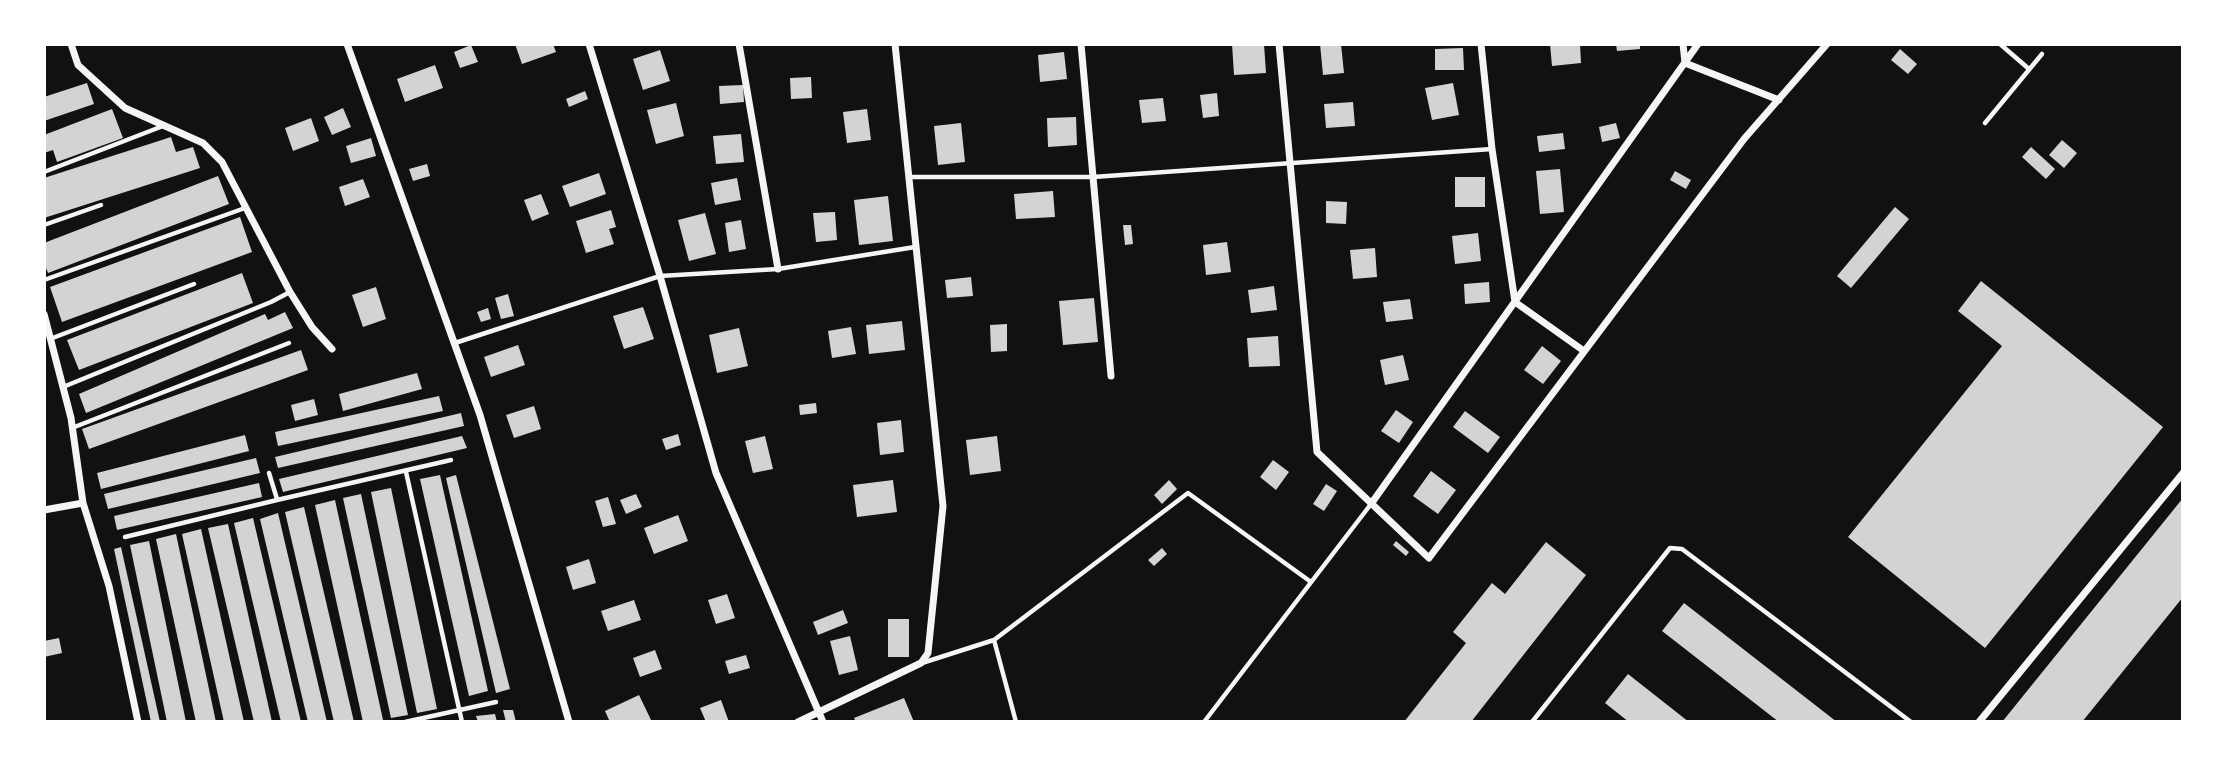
<!DOCTYPE html>
<style>
body{margin:0}
#map{position:relative;width:2227px;height:766px;overflow:hidden;background:#111;font-family:"Alegreya Sans",sans-serif}
canvas{display:block}
.frame{position:absolute;inset:0;border:46px solid #fff;pointer-events:none}
</style>
<div id="map">
<canvas width="2227" height="766"></canvas>
<div class="frame"></div>
</div>
<script>
const context = document.querySelector('canvas').getContext('2d');
context.lineJoin = 'round';
function paint(path, color) {
  context.fillStyle = color;
  context.fill(path, 'evenodd');
}
function toPath(rows) {
  const path = new Path2D();
  for (const r of rows) {
    path.moveTo(r[0], r[1]);
    for (let i = 2; i < r.length; i += 2) path.lineTo(r[i], r[i + 1]);
  }
  return path;
}
function trace(path, color, width, dash) {
  context.strokeStyle = color;
  context.lineWidth = width;
  context.lineCap = dash ? 'butt' : 'round';
  context.setLineDash(dash || []);
  context.stroke(path);
}
paint(toPath([
 [515,44,553,44,556,52,522,64],
 [1232,44,1264,44,1266,73,1234,75],
 [1320,44,1341,44,1344,73,1323,75],
 [1550,44,1580,44,1581,63,1552,66],
 [1616,44,1640,44,1640,49,1617,51],
 [471,45,478,62,460,68,454,52],
 [1463,48,1464,70,1435,70,1435,49],
 [1900,49,1917,64,1908,74,1891,60],
 [660,50,670,81,643,90,633,59],
 [1064,52,1067,79,1040,82,1038,55],
 [435,65,443,88,405,102,397,79],
 [811,77,812,98,791,99,790,78],
 [87,83,94,104,44,121,44,97],
 [1453,83,1459,115,1432,120,1425,88],
 [743,85,744,102,720,104,719,86],
 [585,91,588,99,569,107,566,99],
 [1217,93,1219,116,1203,118,1200,95],
 [1163,98,1166,121,1142,123,1139,100],
 [1353,102,1355,126,1326,128,1324,104],
 [676,103,684,136,656,144,647,110],
 [343,108,351,127,332,135,324,117],
 [112,109,123,138,57,162,53,150,44,153,44,135],
 [867,109,871,140,847,143,843,112],
 [1076,117,1077,145,1048,147,1047,118],
 [311,118,319,141,293,151,285,128],
 [961,123,965,162,938,165,934,126],
 [1616,123,1620,138,1602,142,1599,127],
 [1563,133,1565,149,1539,152,1537,136],
 [741,134,744,162,716,164,713,136],
 [171,137,176,152,193,147,200,168,44,218,44,178],
 [371,138,376,156,351,163,346,146],
 [2062,140,2077,153,2064,168,2049,155],
 [2031,147,2055,169,2046,179,2022,157],
 [427,164,430,176,413,181,409,169],
 [1560,169,1564,212,1540,214,1536,171],
 [1675,171,1691,180,1686,189,1670,180],
 [599,173,606,194,570,207,562,186],
 [218,176,229,204,48,273,44,263,44,243],
 [1455,177,1485,177,1485,207,1455,207],
 [737,178,741,200,715,205,711,183],
 [363,179,370,197,345,206,339,187],
 [1053,191,1055,217,1016,219,1014,194],
 [541,194,549,214,532,221,524,200],
 [888,196,893,241,859,245,854,200],
 [1326,201,1347,202,1346,224,1326,223],
 [1895,207,1909,219,1851,288,1837,276],
 [611,210,616,227,609,229,614,244,586,253,576,221],
 [835,212,837,240,816,242,813,213],
 [705,213,716,254,689,261,678,220],
 [240,217,252,252,62,322,50,287],
 [741,220,746,249,729,252,725,223],
 [1123,225,1131,225,1133,244,1125,245],
 [1478,233,1481,261,1455,264,1452,236],
 [1227,242,1231,272,1206,275,1203,245],
 [1375,248,1377,277,1353,279,1350,250],
 [242,273,253,303,79,370,67,340],
 [971,277,973,296,947,298,945,280],
 [1981,281,2163,427,1985,648,1848,537,2002,346,1958,311],
 [1489,282,1490,302,1465,304,1464,284],
 [1274,286,1277,310,1251,313,1248,290],
 [376,287,386,319,363,327,352,295],
 [508,294,514,316,501,319,495,298],
 [1094,298,1098,342,1063,345,1059,301],
 [1410,299,1413,319,1386,322,1383,302],
 [643,307,654,339,624,349,613,316],
 [488,308,491,319,481,322,477,312],
 [285,312,293,328,86,413,79,394,265,314,268,320],
 [902,321,905,350,869,354,866,325],
 [1007,324,1007,351,991,352,990,325],
 [851,327,856,354,832,358,828,331],
 [739,328,748,366,717,373,709,335],
 [1278,336,1280,366,1249,367,1247,338],
 [518,345,525,365,491,377,484,357],
 [1542,346,1561,361,1543,384,1524,370],
 [301,350,308,370,89,449,82,429],
 [1403,355,1409,380,1385,385,1380,360],
 [417,373,422,389,343,411,339,394],
 [439,396,443,411,278,446,275,432],
 [314,399,318,415,295,421,291,405],
 [816,403,817,413,800,415,799,405],
 [534,406,541,429,514,438,506,415],
 [1396,410,1413,422,1399,443,1381,431],
 [1465,411,1500,437,1488,453,1453,427],
 [461,413,464,426,278,468,275,457],
 [901,420,904,452,880,455,877,423],
 [678,434,681,445,666,450,662,439],
 [245,435,249,451,101,489,97,473],
 [462,436,467,448,283,492,279,479],
 [765,436,773,469,753,473,745,441],
 [997,436,1001,471,970,475,966,440],
 [256,458,260,473,108,509,104,494],
 [1273,460,1289,472,1276,490,1260,477],
 [1431,471,1456,490,1438,514,1413,496],
 [440,475,488,691,469,696,420,479],
 [456,475,510,689,496,693,446,478],
 [893,480,897,512,857,517,853,485],
 [1169,480,1177,489,1162,504,1154,495],
 [259,483,262,497,117,530,114,516],
 [1326,484,1337,491,1324,511,1313,504],
 [391,488,437,709,417,713,371,492],
 [361,494,408,715,391,718,343,498],
 [636,494,642,507,626,514,620,500],
 [608,497,616,524,603,527,595,501],
 [2183,498,2183,597,2082,722,2002,722],
 [335,500,383,720,371,722,363,722,315,505],
 [304,507,354,722,334,722,285,512],
 [278,513,327,722,308,722,260,519],
 [678,515,688,541,654,554,644,528],
 [253,518,301,722,281,722,234,523],
 [228,524,272,722,254,722,208,528],
 [201,529,244,722,224,722,182,534],
 [176,534,216,722,196,722,156,539],
 [149,541,186,722,167,722,130,545],
 [1396,541,1409,552,1406,556,1393,545],
 [1546,542,1586,575,1471,722,1404,722,1466,643,1453,632,1492,583,1505,594],
 [121,547,160,722,151,722,114,549],
 [1162,548,1167,554,1154,566,1148,560],
 [589,559,596,583,573,590,566,567],
 [727,594,735,618,716,624,708,600],
 [634,600,641,620,608,631,601,611],
 [1684,603,1837,722,1779,722,1662,631],
 [843,610,848,623,818,635,813,622],
 [888,619,909,619,909,657,888,657],
 [850,636,858,670,839,675,830,641],
 [59,638,62,653,44,657,44,641],
 [655,650,662,669,640,677,633,658],
 [746,655,750,668,729,674,725,661],
 [1628,674,1689,722,1629,722,1605,703],
 [639,695,652,722,610,722,605,711],
 [904,698,914,722,856,722,854,718],
 [721,700,729,722,706,722,700,708],
 [503,710,513,710,516,722,506,722],
 [495,714,497,722,478,722,476,716]
]), '#d3d3d3');
trace(toPath([
 [2000,44,2029,69],
 [1985,123,2042,54],
 [44,172,163,126],
 [909,177,1093,177,1492,149],
 [44,225,101,205],
 [44,280,245,208],
 [50,339,194,284],
 [455,343,660,276,778,269,915,247],
 [63,387,271,302,290,292],
 [72,428,289,343],
 [406,472,462,722],
 [269,473,277,499],
 [125,537,277,500,451,460],
 [994,640,1188,493,1311,582],
 [922,663,994,640,1016,722],
 [405,722,496,702],
 [1204,722,1371,504],
 [1532,722,1670,548,1682,549,1911,722]
]), '#f5f5f5', 4.5);
trace(toPath([
 [71,44,78,65,125,108,203,143,222,162,290,292,312,327,332,349],
 [347,44,480,415,569,722],
 [589,44,660,276,716,473,823,722],
 [739,44,778,269],
 [1081,44,1111,376],
 [1279,44,1317,452,1429,558,1744,139,1827,44],
 [1481,44,1492,149,1515,302,1584,351],
 [1683,44,1685,63,1779,100],
 [44,314,71,418,83,503,109,586,138,722],
 [1371,504,1698,44],
 [44,510,83,503],
 [798,722,921,663,928,653,943,506,895,44],
 [1979,722,2183,473]
]), '#f5f5f5', 7);
</script>
